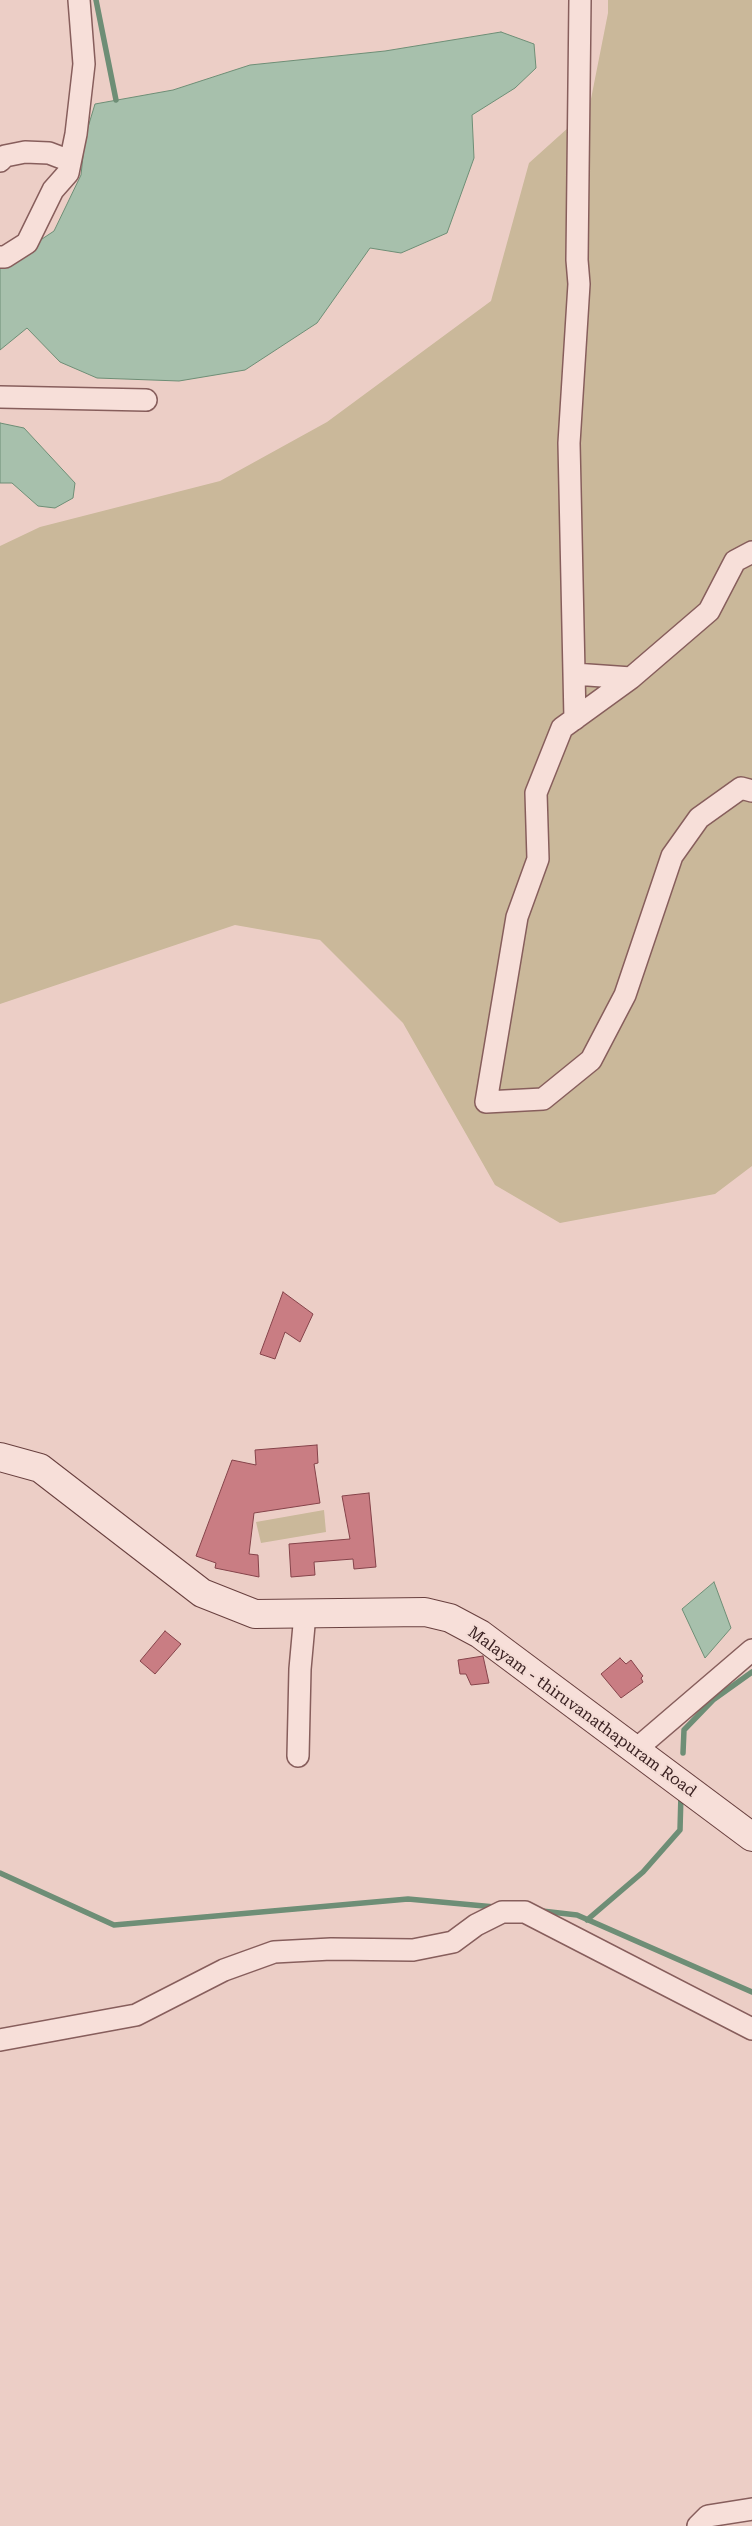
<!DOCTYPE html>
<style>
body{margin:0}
canvas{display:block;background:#eccec6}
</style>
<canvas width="752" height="2526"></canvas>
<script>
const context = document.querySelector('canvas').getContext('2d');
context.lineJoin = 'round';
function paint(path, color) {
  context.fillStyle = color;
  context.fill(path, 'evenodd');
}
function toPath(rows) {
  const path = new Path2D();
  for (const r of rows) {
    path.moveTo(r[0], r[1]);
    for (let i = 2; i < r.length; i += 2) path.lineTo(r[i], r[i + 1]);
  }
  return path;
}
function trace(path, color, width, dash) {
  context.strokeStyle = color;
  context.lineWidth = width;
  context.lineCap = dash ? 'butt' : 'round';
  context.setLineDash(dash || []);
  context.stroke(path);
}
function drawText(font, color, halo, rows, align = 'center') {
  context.font = font + ' "Roboto Serif",serif';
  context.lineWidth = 4.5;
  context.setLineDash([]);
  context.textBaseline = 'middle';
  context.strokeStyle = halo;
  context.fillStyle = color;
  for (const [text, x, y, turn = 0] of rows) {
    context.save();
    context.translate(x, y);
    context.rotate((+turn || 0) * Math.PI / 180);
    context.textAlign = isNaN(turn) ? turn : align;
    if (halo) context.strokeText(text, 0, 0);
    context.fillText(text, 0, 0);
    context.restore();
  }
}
paint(toPath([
 [608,0,752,0,752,1166,715,1194,560,1223,495,1185,403,1023,320,940,235,925,0,1004,0,546,40,527,220,481,327,422,491,301,529,163,589,109,608,13],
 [324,1510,326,1532,261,1543,256,1522]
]), '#cab89a');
const water = toPath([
 [501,32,534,44,536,68,515,88,472,115,474,158,447,233,401,253,370,248,317,323,245,370,179,381,97,378,60,362,27,328,0,350,0,267,54,231,81,175,85,137,95,104,173,90,250,65,385,51,501,32],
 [0,423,24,428,75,483,73,498,55,508,38,506,12,483,0,483,0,423],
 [714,1582,731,1628,705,1658,682,1609,714,1582]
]);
paint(water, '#a7c0ac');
trace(water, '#6e8e76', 1);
trace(toPath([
 [96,0,116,100],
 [683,1753,684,1730,713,1700,752,1672],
 [0,1873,114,1925,408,1899,495,1907],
 [542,1911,577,1915,752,1992],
 [587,1920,643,1872,680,1830,681,1794]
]), '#6e8e76', 5.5);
const building = toPath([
 [283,1292,313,1314,300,1342,285,1332,275,1359,260,1354,283,1292],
 [317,1445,318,1463,314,1464,320,1503,254,1513,249,1554,258,1555,259,1577,215,1568,216,1563,196,1556,232,1460,256,1465,255,1450,317,1445],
 [369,1493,376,1567,354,1569,353,1559,314,1562,315,1575,291,1577,289,1544,350,1539,342,1496,369,1493],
 [165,1631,181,1644,155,1674,140,1661,165,1631],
 [483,1656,489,1683,471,1685,466,1674,460,1674,458,1660,483,1656],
 [620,1658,626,1664,631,1660,643,1676,641,1678,643,1682,621,1698,601,1674,620,1658]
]);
paint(building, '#c97d83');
trace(building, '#85434a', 1);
const street = toPath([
 [0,161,5,156,25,152,49,153,70,161],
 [0,257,5,257,27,243,53,190,68,173,76,134,84,64,79,0],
 [0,397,146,400],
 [752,552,735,561,709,611,631,678,562,728,536,793,538,859,517,917,486,1102,543,1099,591,1060,625,995,672,856,699,818,741,788,752,791],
 [574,674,631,678],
 [575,719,569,443,579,284,577,260,580,0],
 [634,1751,752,1650],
 [298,1756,300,1669,305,1614],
 [0,2040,136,2015,224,1970,274,1952,331,1949,413,1950,453,1942,476,1925,502,1912,525,1912,752,2029],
 [698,2526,708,2516,752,2509]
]);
const secondary = toPath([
 [0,1457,40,1468,202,1593,255,1614,425,1612,450,1618,480,1634,752,1837]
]);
trace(street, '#875e5c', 24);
trace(secondary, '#69403f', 30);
trace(street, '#f7dfd9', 21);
trace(secondary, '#f7dfd9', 28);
drawText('16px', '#381f20', '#f4dcd5', [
 ["Malayam - thiruvanathapuram Road",582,1712,36]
]);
</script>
